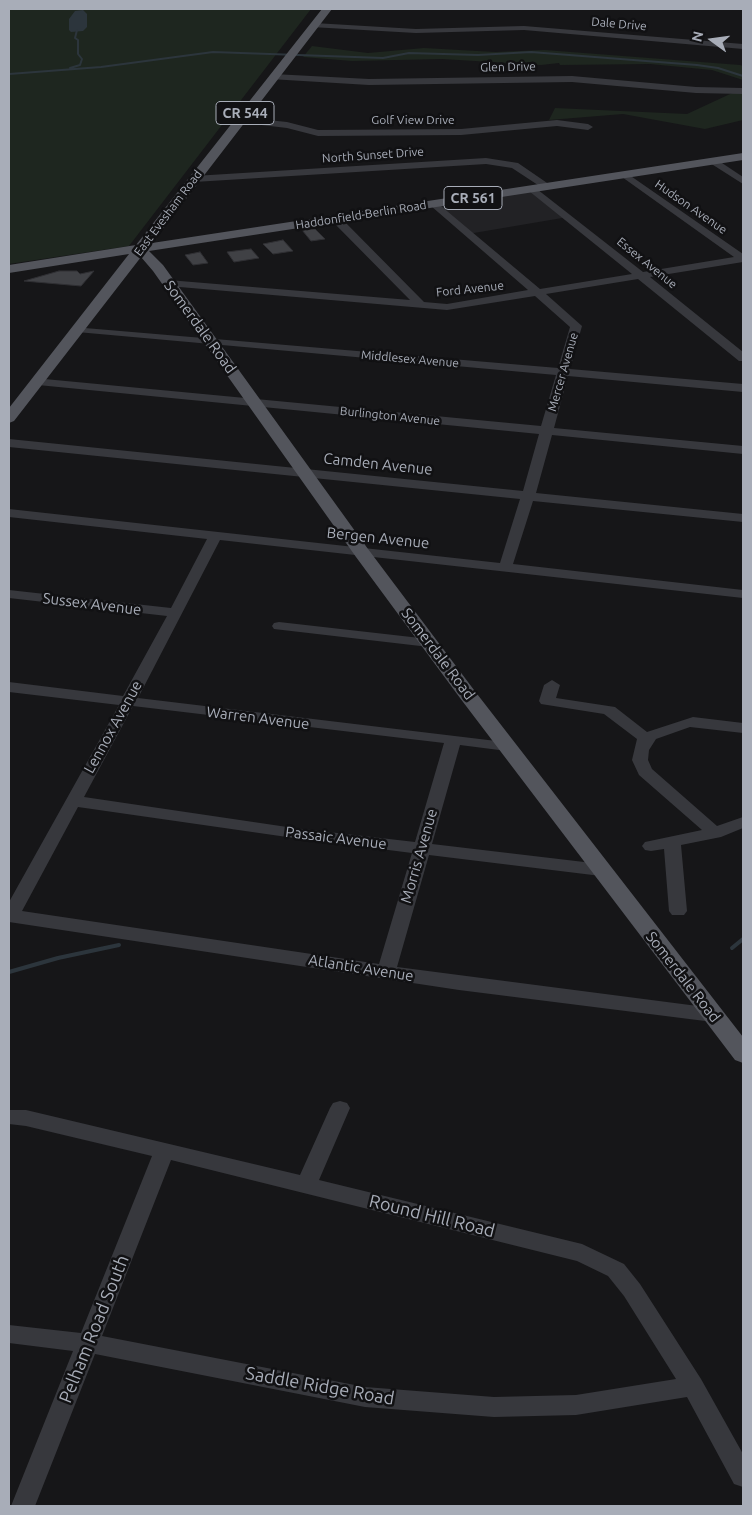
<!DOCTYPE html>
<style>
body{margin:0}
#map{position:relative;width:752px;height:1515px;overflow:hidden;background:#161618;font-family:Ubuntu,sans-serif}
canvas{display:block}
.frame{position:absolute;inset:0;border:10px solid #a8adb8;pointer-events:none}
.north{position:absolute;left:687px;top:15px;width:50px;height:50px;-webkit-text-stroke:4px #111113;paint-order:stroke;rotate:284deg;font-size:14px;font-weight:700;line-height:20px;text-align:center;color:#a8adb8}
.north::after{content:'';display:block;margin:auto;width:18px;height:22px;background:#a8adb8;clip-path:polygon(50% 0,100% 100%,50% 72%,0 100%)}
</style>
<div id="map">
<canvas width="752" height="1515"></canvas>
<div class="frame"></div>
<div class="north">N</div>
</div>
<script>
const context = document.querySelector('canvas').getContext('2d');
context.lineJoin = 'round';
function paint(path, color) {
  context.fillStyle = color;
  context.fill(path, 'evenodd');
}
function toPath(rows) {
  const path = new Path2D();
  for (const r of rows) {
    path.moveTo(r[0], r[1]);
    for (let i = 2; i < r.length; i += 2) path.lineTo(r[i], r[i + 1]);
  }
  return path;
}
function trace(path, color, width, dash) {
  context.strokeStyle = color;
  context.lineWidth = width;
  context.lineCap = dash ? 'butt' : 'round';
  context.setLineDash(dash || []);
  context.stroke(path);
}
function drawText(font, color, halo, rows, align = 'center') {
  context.font = font + ' Ubuntu,sans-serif';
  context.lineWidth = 5;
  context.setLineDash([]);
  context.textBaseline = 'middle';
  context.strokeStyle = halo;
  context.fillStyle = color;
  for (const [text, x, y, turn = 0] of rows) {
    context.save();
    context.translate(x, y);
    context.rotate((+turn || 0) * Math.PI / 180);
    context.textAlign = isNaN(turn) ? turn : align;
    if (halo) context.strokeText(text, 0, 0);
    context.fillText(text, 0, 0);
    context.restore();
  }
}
paint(toPath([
 [533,189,568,217,468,234,435,204]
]), '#222225');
paint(toPath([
 [9,9,311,9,129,246,9,264],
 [312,46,368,53,424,48,495,52,545,50,740,65,743,66,743,80,712,70,650,64,560,65,559,63,541,65,442,59,352,61,303,57],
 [743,88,743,120,705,129,623,114,549,120,555,108,687,114]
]), '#1e261f');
paint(toPath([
 [83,10,87,14,87,27,83,31,71,32,69,30,69,19,75,11]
]), '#2c353c');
trace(toPath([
 [70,68,80,65,82,59,78,54,78,40,75,38,77,30],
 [9,74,101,67,213,52,383,58,409,53,478,55,531,52,697,65,718,68,743,76]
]), '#2c353c', 2);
trace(toPath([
 [732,948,743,939],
 [9,972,58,958,119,945]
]), '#2c353c', 4);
const building = toPath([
 [315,229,325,239,311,241,302,230,315,229],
 [283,240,293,251,273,254,263,244,283,240],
 [251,249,259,258,234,262,227,252,251,249],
 [200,252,208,263,193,265,185,255,200,252],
 [59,271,77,271,80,274,94,271,81,286,24,281,59,271]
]);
paint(building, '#404145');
trace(building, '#303034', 1);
paint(toPath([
 [314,23,416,29,524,26,743,44,743,49,524,30,416,33,311,27,311,23,314,23],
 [273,74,369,79,572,76,696,87,743,88,743,94,696,93,572,82,369,85,270,79,269,77,273,74],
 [239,117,287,122,318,130,461,129,557,120,588,124,593,127,588,130,557,126,461,135,318,136,287,128,236,122,236,118,239,117],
 [486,158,518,163,553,187,544,189,512,168,486,164,194,182,189,179,194,176,486,158],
 [710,159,716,159,743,177,743,184,710,163,710,159],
 [625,172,743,254,743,262,650,277,743,352,743,361,739,361,638,279,546,294,582,326,570,369,743,384,743,392,568,376,554,428,743,446,743,454,552,435,536,493,743,514,743,522,533,501,513,564,743,590,743,598,220,540,138,698,513,743,515,746,513,749,507,751,460,745,432,844,601,864,607,866,610,870,607,874,601,876,429,855,397,967,713,1008,720,1010,723,1015,720,1020,713,1022,459,990,9,922,9,902,119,705,9,692,9,682,123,696,167,616,9,598,9,590,171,608,207,539,9,517,9,509,500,563,520,499,9,447,9,439,523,491,539,434,38,385,34,384,32,381,34,378,541,426,556,375,77,332,71,329,73,327,558,368,570,327,535,296,447,310,168,286,162,283,168,280,410,300,332,221,331,219,336,216,340,217,424,302,447,304,528,290,431,206,430,204,435,201,540,289,632,274,529,191,528,189,533,186,643,272,734,257,622,177,620,175,625,172],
 [133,706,444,743,415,842,294,828,84,797,133,706],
 [78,807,294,838,412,853,379,964,22,911,78,807],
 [279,622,429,639,436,643,429,647,274,629,272,626,274,623,279,622],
 [552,680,560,685,556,698,615,707,647,732,693,717,743,723,743,733,690,727,656,739,649,750,648,760,652,769,717,826,743,817,743,828,721,837,681,845,687,911,684,915,672,915,669,911,664,849,651,851,645,850,642,846,645,842,702,830,639,775,632,760,637,739,604,714,541,704,539,701,544,685,552,680],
 [340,1101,347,1103,350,1108,319,1180,582,1244,624,1264,640,1284,701,1379,743,1454,743,1487,734,1484,687,1397,576,1415,494,1417,365,1407,95,1354,35,1506,11,1506,73,1351,9,1343,9,1325,81,1333,152,1156,26,1126,9,1124,9,1110,26,1110,300,1175,330,1108,333,1103,340,1101],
 [171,1160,577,1261,608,1276,624,1296,676,1379,576,1395,494,1397,365,1387,102,1336,171,1160]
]), '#37383d');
paint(toPath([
 [322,9,332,9,152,243,743,153,743,160,149,251,163,265,368,549,474,690,743,1037,743,1063,735,1060,460,698,356,557,153,271,141,257,14,421,9,423,9,408,129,254,9,273,9,265,136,245,322,9]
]), '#53555c');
drawText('12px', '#a8adb8', '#111113', [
 ["Dale Drive",619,24,5],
 ["Glen Drive",508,67,-1],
 ["Golf View Drive",413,120],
 ["North Sunset Drive",373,155,-4],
 ["Hudson Avenue",691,207,35],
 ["East Evesham Road",168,213,-53],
 ["Haddonfield-Berlin Road",361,215,-9],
 ["Essex Avenue",647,263,39],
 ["Ford Avenue",470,289,-6],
 ["Middlesex Avenue",410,359,5],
 ["Mercer Avenue",563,372,-74],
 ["Burlington Avenue",390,416,6]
]);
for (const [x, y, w] of [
 [245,113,58],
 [473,198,58]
]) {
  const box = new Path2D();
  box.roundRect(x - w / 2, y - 11.5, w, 23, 4);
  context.fillStyle = '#111113';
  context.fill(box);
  trace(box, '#a8adb8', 1);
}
drawText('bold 14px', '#a8adb8', null, [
 ["CR 544",245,113],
 ["CR 561",473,198]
]);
drawText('15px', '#a8adb8', '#111113', [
 ["Somerdale Road",200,327,54],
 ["Camden Avenue",378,464,6],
 ["Bergen Avenue",378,538,6],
 ["Sussex Avenue",92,604,7],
 ["Somerdale Road",438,654,53],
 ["Warren Avenue",258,718,7],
 ["Lennox Avenue",113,727,-61],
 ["Passaic Avenue",336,838,7],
 ["Morris Avenue",419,856,-74],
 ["Atlantic Avenue",361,968,9],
 ["Somerdale Road",683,977,52]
]);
drawText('18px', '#a8adb8', '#111113', [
 ["Round Hill Road",432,1216,14],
 ["Pelham Road South",94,1329,-68],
 ["Saddle Ridge Road",320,1386,10]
]);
</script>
